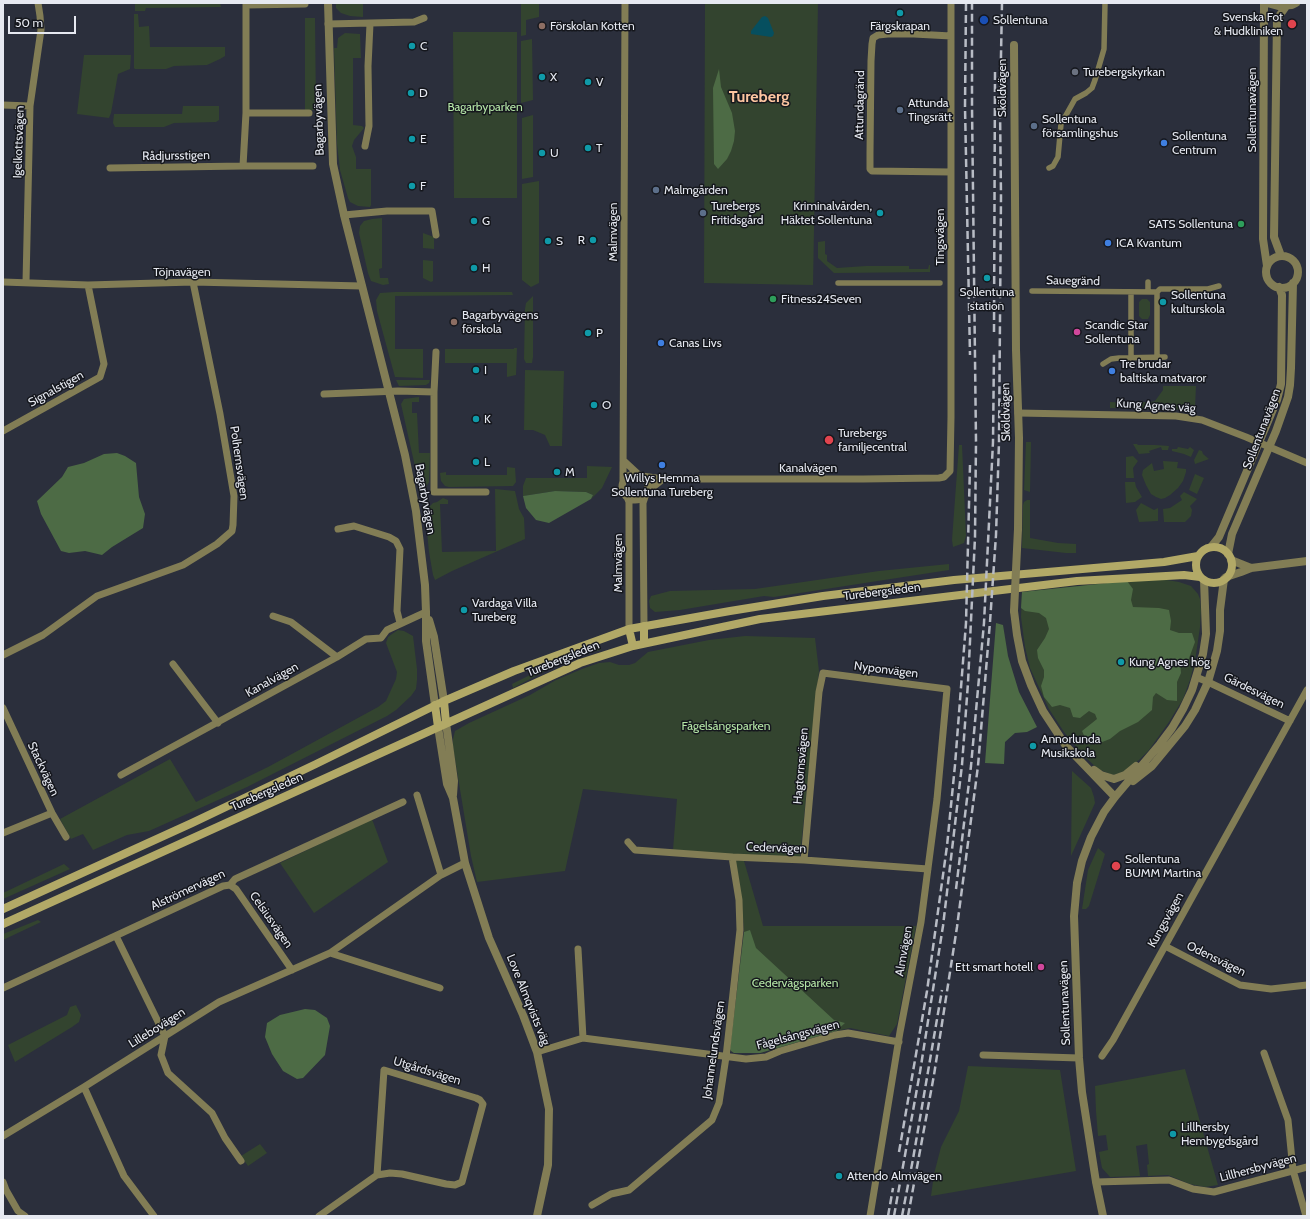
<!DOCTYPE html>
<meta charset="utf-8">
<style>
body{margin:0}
#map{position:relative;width:1310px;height:1219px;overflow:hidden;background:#2b2f3c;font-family:Cabin,sans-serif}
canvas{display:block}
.frame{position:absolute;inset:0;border:4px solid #e6e9f1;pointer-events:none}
.scale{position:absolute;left:8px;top:16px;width:68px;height:18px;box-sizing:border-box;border:2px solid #e6e9f1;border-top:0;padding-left:5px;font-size:12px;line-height:14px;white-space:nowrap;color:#e6e9f1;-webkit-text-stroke:3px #15171d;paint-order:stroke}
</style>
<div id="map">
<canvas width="1310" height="1219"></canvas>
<div class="frame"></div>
<div class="scale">50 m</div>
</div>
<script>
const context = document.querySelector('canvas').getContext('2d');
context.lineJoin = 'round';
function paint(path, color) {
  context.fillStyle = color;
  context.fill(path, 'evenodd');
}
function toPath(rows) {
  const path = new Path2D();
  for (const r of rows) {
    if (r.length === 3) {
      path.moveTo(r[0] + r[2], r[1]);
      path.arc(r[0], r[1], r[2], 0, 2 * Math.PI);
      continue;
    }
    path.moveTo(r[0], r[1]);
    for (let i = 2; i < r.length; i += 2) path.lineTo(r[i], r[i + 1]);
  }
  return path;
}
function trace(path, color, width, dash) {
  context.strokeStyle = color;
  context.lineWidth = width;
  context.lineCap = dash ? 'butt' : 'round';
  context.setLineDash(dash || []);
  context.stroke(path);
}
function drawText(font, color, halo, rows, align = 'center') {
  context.font = font + ' Cabin,sans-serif';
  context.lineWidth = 3;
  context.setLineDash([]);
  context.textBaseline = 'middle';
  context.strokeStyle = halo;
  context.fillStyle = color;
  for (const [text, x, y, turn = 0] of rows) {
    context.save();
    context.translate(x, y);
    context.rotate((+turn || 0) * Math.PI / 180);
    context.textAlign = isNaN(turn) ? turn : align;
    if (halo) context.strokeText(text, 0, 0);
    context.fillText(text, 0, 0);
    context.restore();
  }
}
paint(toPath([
 [135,3,220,3,221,7,146,8,145,11,135,11],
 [336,3,363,3,363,17,350,16,341,13,336,8],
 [521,3,539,3,539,17,526,20,526,35,521,36],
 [705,3,818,3,813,285,704,283],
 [134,14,138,14,139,27,149,26,150,47,225,47,225,56,220,59,207,65,174,66,166,69,135,69,134,68],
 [305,18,315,18,316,110,305,110],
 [453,32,517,32,517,198,454,198],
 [345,33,360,34,361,58,353,58,353,125,362,126,364,128,354,140,352,146,356,157,356,169,371,169,371,205,370,207,358,206,350,202,348,198,340,170,337,144,334,48,337,48,338,38],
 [532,39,533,100,521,103,521,41],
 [84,55,131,55,130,69,118,74,111,113,109,118,77,114],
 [183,106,219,106,219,120,216,122,174,123,164,127,115,127,113,123,114,114,182,114],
 [533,115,533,177,522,179,522,118],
 [539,181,539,283,531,287,522,280,522,184],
 [382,218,382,268,379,269,380,278,388,278,389,284,383,285,371,281,368,273,359,233,360,226,364,221,372,219],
 [423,233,434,237,434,249,423,248],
 [825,241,825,254,827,255,827,261,837,268,866,266,909,266,909,269,928,269,929,265,930,265,930,272,834,273,818,258,818,242],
 [423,260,433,261,433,281,431,282,423,278],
 [395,292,512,292,513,295,395,296,395,349,423,349,423,378,395,377,377,311,376,300,380,293],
 [533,296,533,357,532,363,526,363,524,359,525,309,526,303],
 [1142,299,1147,299,1150,302,1150,315,1148,319,1142,319,1139,316,1139,302],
 [514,348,517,348,516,375,507,377,507,363,445,363,445,349,514,349],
 [525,370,564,371,562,446,550,446,545,435,533,430,524,430],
 [396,380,430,380,429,383,426,385,399,386],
 [1163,386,1196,386,1195,408,1192,410,1135,408,1135,402,1151,402,1155,401,1163,390],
 [419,397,419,402,412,402,412,413,417,413,419,453,430,453,429,482,424,490,425,495,428,500,429,507,433,503,437,502,443,498,448,500,448,504,440,504,442,552,496,551,495,489,515,491,519,509,524,518,525,539,452,571,435,580,433,575,429,552,425,511,401,404,404,399],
 [1110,402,1126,403,1125,408,1110,408],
 [1026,442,1031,442,1030,492,1024,490],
 [1133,444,1137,444,1138,445,1155,445,1169,446,1168,450,1162,450,1161,447,1149,451,1150,453,1139,454],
 [959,445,962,445,966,536,964,543,953,547,952,540],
 [1178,447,1188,449,1190,447,1194,450,1191,457,1184,454,1172,451,1172,449,1177,449],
 [1199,450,1202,451,1203,454,1209,459,1195,464,1194,460],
 [1133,456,1138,461,1133,468,1134,478,1126,478,1126,457],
 [1163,461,1178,462,1177,468,1186,469,1186,472,1183,481,1178,488,1170,495,1165,498,1161,499,1156,497,1151,494,1146,485,1142,475,1143,470,1152,463,1154,471,1164,469],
 [587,466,612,467,602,488,591,499,593,495,586,492,555,491,523,496,523,486,526,478,587,478],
 [507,467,515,468,516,482,513,486,449,487,445,486,441,481,440,473,446,472,446,475,507,475],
 [1195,474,1204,478,1197,494,1189,490],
 [1125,482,1135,482,1136,487,1142,497,1135,502,1126,503],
 [1184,492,1197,499,1190,506,1192,510,1191,516,1185,522,1164,522,1163,509,1170,508,1182,500,1180,496],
 [1027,500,1030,500,1030,538,1058,543,1076,544,1076,553,1066,553,1022,548,1023,505,1024,502],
 [1141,503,1154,510,1158,508,1158,521,1139,522,1136,510],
 [949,564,949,570,774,597,764,596,680,610,655,612,650,608,649,601,651,596,670,591,755,589,879,571],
 [1161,579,1179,582,1191,586,1198,594,1200,599,1201,610,1200,627,1195,661,1190,680,1183,699,1169,722,1149,750,1139,760,1125,771,1114,775,1110,774,1098,769,1083,755,1064,732,1049,709,1030,668,1025,647,1021,617,1022,592,1127,581],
 [398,630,404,631,413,636,417,669,417,680,416,689,411,696,396,710,387,716,247,787,149,831,127,835,93,850,83,834,71,839,60,819,170,759,196,802,268,767,378,707,386,701,396,679,397,672,386,643,388,637,392,634],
 [745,636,815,638,819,671,800,856,795,859,673,850,677,799,583,789,565,871,477,882,471,856,453,747,453,739,455,731,469,723,530,695,556,680,582,669,599,663,610,662,619,665,629,665,635,663,648,652,709,640],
 [599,645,601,650,586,654,555,666,513,688,512,684,546,667,592,649],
 [1072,771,1091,788,1094,797,1095,803,1071,856],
 [372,819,388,862,314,913,280,863],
 [1098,848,1105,854,1089,906,1086,909,1082,909,1088,870],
 [735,860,744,861,763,926,916,926,897,1024,889,1036,850,1028,836,1031,760,1053,734,1053,731,1051,730,1049,744,932,742,901],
 [64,864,70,869,3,899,3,893],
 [38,920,41,922,3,940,3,934],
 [76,1005,81,1015,79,1022,72,1027,15,1062,8,1045,67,1015,70,1007],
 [968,1066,1060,1070,1076,1171,931,1196,934,1174,941,1147,959,1111],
 [1185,1069,1218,1185,1205,1187,1190,1184,1168,1175,1148,1176,1147,1165,1149,1164,1147,1144,1136,1146,1140,1176,1110,1177,1102,1168,1099,1152,1108,1150,1106,1135,1098,1136,1096,1111,1095,1086],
 [260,1144,267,1153,248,1166,241,1156]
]), '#33442f');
paint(toPath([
 [719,69,721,87,732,113,735,131,734,141,731,151,727,159,718,169,714,164,713,88],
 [117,453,125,456,136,463,139,497,145,514,143,528,112,547,102,555,85,551,69,553,61,551,41,514,37,501,62,477,68,467,84,463,104,454],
 [555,491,586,492,593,495,591,499,549,523,536,520,526,508,523,496],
 [1127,581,1133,589,1131,600,1133,607,1159,608,1169,610,1171,621,1170,630,1179,633,1192,633,1195,642,1188,661,1180,661,1181,673,1177,682,1177,701,1167,700,1156,693,1153,697,1152,710,1138,722,1120,731,1110,739,1097,744,1087,742,1082,731,1097,719,1095,714,1089,711,1080,718,1073,717,1070,708,1060,705,1052,707,1044,697,1041,686,1044,677,1044,670,1038,658,1037,650,1045,638,1049,629,1046,618,1039,613,1025,611,1021,608,1022,592],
 [996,623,1003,625,1008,656,1019,692,1037,727,1027,732,1015,733,1005,742,1004,764,985,763],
 [750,930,756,948,834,1020,845,1023,836,1031,760,1053,734,1053,731,1051,730,1049,744,932],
 [305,1009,315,1010,327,1018,330,1026,325,1055,303,1078,297,1079,283,1071,272,1054,265,1037,267,1023,280,1015]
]), '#4d6b45');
paint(toPath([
 [765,16,768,18,774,33,773,36,771,37,751,34,751,31,762,17]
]), '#064f5f');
trace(toPath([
 [1049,168,1053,166,1058,157,1061,124,1075,99,1086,93,1092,88,1095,80,1104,49,1105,3],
 [838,283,940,283],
 [1032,291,1157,292,1160,289,1208,289,1219,286],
 [1131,292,1131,358],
 [1148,292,1148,282],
 [1157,292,1157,357],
 [1103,364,1111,359,1119,358,1165,357]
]), '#827d55', 5.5);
trace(toPath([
 [246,3,246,113,243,166,313,166],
 [246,5,305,4],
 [328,24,414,22,424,18],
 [3,105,30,106],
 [246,113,309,113],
 [365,146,369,126,368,66,370,24],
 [110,168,243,166],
 [951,172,872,171,870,169,870,153,871,61,872,44,873,38,878,35,888,34,914,34,951,36],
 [344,215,387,211,432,211,436,235],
 [3,282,88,285,193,282,362,286],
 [26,282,30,106,41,30,40,16,38,3],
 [434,392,436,352],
 [324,394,398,391,434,392,434,492,486,492],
 [1018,413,1176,416,1202,420,1246,437,1307,463],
 [3,431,100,377,104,364,88,285],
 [624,461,638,474],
 [635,487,13],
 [642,476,663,479,863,479,939,478,944,477,950,471,951,417,951,3],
 [623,481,625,3],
 [648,491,663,479],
 [627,497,629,502,629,629],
 [338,529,354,526,389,537,396,541,400,549,397,611,400,623],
 [273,616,291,622,337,657],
 [644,626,643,503,646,494],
 [3,655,43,635,97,596,183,565,217,544,232,531,233,525,234,496,220,414,193,282],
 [173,664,218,723],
 [1196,677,1208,682,1290,721],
 [3,708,52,813,66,837],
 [121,775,337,657,366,639,381,638,387,630,426,612],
 [417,795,441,875],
 [3,833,52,813],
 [628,842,635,850,732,857,804,860,928,869],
 [804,860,819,692,823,673,947,689,937,799,921,922,900,1032,870,1216],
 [230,885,236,889,292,970],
 [116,936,165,1036,161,1055,168,1073,212,1113,225,1138,241,1161],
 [1165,946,1240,985,1271,989,1307,985],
 [578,949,583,1038],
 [330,953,440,988],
 [3,988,223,886,230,885,235,879,403,802],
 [537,1052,583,1038,746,1059,766,1057,780,1051,835,1035,848,1033,899,1042],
 [1264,1053,1288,1120,1293,1170,1306,1216],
 [983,1055,1079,1058],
 [1102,1056,1113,1040,1165,946,1307,690],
 [84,1087,124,1176,154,1216],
 [3,1136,84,1087,219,1002,330,953,441,875,465,863],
 [3,1182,6,1190,18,1211,25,1216],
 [1096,1182,1169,1180,1193,1189,1214,1192,1307,1167],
 [592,1205,611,1194,629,1190,712,1120,719,1103,726,1057,740,930,739,900,732,857],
 [319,1216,377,1175,390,1173,402,1174,446,1184,455,1185,462,1182,483,1104,480,1100,476,1098,384,1070,377,1175]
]), '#827d55', 7);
trace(toPath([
 [328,3,333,164,344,215,405,455,416,511,425,585,426,612,426,641,435,705],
 [1264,3,1263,239,1267,266],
 [1267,3,1278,6,1292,5,1296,3],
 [1014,45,1016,350,1019,438,1018,529],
 [1281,256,1274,237,1277,19,1287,5],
 [1282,272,16],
 [1211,547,1219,537,1277,400,1281,384,1282,295,1279,287],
 [1228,554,1232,534,1276,431,1288,397,1290,385,1291,368,1293,283],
 [1231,560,1251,568],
 [1226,577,1241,572,1251,568,1307,561],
 [1014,611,1017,635,1022,661,1031,685,1043,711,1066,746,1115,797],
 [429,620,434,637,444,701],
 [446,723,454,781,453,795],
 [438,727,447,784,453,798,465,863,489,938,523,1015,537,1052,549,1109,548,1165,537,1216],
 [1094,770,1101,775,1114,779,1125,775,1136,766],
 [1133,781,1152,766,1185,726,1195,710,1208,682,1217,651,1220,631,1220,610,1224,579],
 [1103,1216,1096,1182,1082,1092,1079,1058,1074,916,1077,883,1082,861,1091,837,1104,812,1115,797,1160,744,1172,728,1183,709,1192,690,1203,654,1206,634,1204,580]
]), '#827d55', 8);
trace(toPath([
 [1214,565,18],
 [644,626,644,643],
 [629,629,633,646],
 [444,701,446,723],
 [435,705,438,727],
 [3,909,192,823,316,764,444,701,514,671,629,629,730,611,823,596,954,580,1164,562,1198,556],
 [3,924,580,663,633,646,760,619,1077,581,1184,575,1200,577]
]), '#b2a967', 8);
trace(toPath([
 [966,3,965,107,970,355],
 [994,332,995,72],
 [956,889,971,766,984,623,993,442,994,352],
 [899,1152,927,991,947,846,955,765,966,623,970,465],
 [888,1216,893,1188],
 [894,1216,920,1072,943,926,962,765,968,683,975,537,976,442,972,107,972,3],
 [902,1216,913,1159,942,990],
 [908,1216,934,1075,957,927,978,766,990,622,996,535,999,442,1001,196,1000,108,1002,3]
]), '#b8bcc5', 2.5, [8, 4]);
trace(toPath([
 [1014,611,1018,529]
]), '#827d55', 8);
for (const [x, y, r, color] of [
 [900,13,4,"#0f9aa8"],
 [984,20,5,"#1a4fb4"],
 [1292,24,5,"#e0444e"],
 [542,26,4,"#8d6e63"],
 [412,46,4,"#0f9aa8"],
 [1075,72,4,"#6b7280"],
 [542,77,4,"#0f9aa8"],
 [588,82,4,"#0f9aa8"],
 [411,93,4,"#0f9aa8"],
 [900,110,4,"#5c6f8a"],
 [1034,126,4,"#5c6f8a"],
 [412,139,4,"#0f9aa8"],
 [1164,143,4,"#3f7fe0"],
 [588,148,4,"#0f9aa8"],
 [542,153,4,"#0f9aa8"],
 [412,186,4,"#0f9aa8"],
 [656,190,4,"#5c6f8a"],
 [703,213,4,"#5c6f8a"],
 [880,213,4,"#0f9aa8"],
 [474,221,4,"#0f9aa8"],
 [1241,224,4,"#2e9e5b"],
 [593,240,4,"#0f9aa8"],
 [548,241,4,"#0f9aa8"],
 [1108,243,4,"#3f7fe0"],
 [474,268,4,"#0f9aa8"],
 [987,278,4,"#0f9aa8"],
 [773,299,4,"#2e9e5b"],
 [1163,302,4,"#0f9aa8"],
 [454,322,4,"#8d6e63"],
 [1077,332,4,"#d1479c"],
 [588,333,4,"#0f9aa8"],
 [661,343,4,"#3f7fe0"],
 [476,370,4,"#0f9aa8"],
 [1112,371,4,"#3f7fe0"],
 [594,405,4,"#0f9aa8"],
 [476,419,4,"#0f9aa8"],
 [829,440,5,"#e0444e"],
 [476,462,4,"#0f9aa8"],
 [662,465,4,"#3f7fe0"],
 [557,472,4,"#0f9aa8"],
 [464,610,4,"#0f9aa8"],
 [1121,662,4,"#0f9aa8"],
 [1033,746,4,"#0f9aa8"],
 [1116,866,5,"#e0444e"],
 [1041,967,4,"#d1479c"],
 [1173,1134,4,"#0f9aa8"],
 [839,1176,4,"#0f9aa8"]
]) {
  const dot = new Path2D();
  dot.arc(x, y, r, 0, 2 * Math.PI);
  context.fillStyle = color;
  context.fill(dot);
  trace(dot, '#15171d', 1.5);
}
drawText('12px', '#e6e9f1', '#15171d', [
 ["Svenska Fot",1283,17,"right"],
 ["& Hudkliniken",1283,31,"right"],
 ["Sollentuna",993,20],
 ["Förskolan Kotten",550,26],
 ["Färgskrapan",900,26,"center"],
 ["C",420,46],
 ["Turebergskyrkan",1083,72],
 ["X",550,77],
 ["V",596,82],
 ["D",419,93],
 ["Attunda",908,103],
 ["Tingsrätt",908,117],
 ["Sollentuna",1042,119],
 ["församlingshus",1042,133],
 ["Sollentuna",1172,136],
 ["Centrum",1172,150],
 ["E",420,139],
 ["T",596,148],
 ["U",550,153],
 ["F",420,186],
 ["Malmgården",664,190],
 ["Turebergs",711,206],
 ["Fritidsgård",711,220],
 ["Kriminalvården,",872,206,"right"],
 ["Häktet Sollentuna",872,220,"right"],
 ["G",482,221],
 ["SATS Sollentuna",1233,224,"right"],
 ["R",585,240,"right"],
 ["S",556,241],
 ["ICA Kvantum",1116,243],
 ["H",482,268],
 ["Sollentuna",987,292,"center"],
 ["station",987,306,"center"],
 ["Sollentuna",1171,295],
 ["kulturskola",1171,309],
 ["Fitness24Seven",781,299],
 ["Bagarbyvägens",462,315],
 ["förskola",462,329],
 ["Scandic Star",1085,325],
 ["Sollentuna",1085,339],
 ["P",596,333],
 ["Canas Livs",669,343],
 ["Tre brudar",1120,364],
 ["baltiska matvaror",1120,378],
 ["I",484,370],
 ["O",602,405],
 ["K",484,419],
 ["Turebergs",838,433],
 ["familjecentral",838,447],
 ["L",484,462],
 ["M",565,472],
 ["Willys Hemma",662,478,"center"],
 ["Sollentuna Tureberg",662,492,"center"],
 ["Vardaga Villa",472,603],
 ["Tureberg",472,617],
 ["Kung Agnes hög",1129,662],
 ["Annorlunda",1041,739],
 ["Musikskola",1041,753],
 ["Sollentuna",1125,859],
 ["BUMM Martina",1125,873],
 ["Ett smart hotell",1033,967,"right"],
 ["Lillhersby",1181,1127],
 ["Hembygdsgård",1181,1141],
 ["Attendo Almvägen",847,1176]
], 'left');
drawText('12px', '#e6e9f1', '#15171d', [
 ["Sköldvägen",1002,88,-90],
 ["Attundagränd",860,105,-89],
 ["Sollentunavägen",1252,110,-90],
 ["Bagarbyvägen",319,120,-92],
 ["Igelkottsvägen",19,142,-88],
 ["Rådjursstigen",176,156,-1],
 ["Malmvägen",613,232,-90],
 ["Tingsvägen",940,237,-90],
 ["Töjnavägen",182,272],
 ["Sauegränd",1073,281,1],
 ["Signalstigen",56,389,-29],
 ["Kung Agnes väg",1156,406,4],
 ["Sköldvägen",1006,412,-91],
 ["Sollentunavägen",1262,429,-69],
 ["Polhemsvägen",239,463,82],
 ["Kanalvägen",808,468],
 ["Bagarbyvägen",425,499,80],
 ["Malmvägen",618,563,-90],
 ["Turebergsleden",882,592,-7],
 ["Turebergsleden",563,659,-22],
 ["Nyponvägen",886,670,7],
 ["Kanalvägen",272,680,-29],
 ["Gärdesvägen",1254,691,26],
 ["Hagtornsvägen",801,766,-85],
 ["Stackvägen",43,769,65],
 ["Turebergsleden",267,792,-24],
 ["Cedervägen",776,848,2],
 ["Alströmervägen",188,890,-25],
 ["Celsiusvägen",271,920,55],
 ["Kungsvägen",1166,920,-61],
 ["Almvägen",904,951,-80],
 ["Odensvägen",1216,959,26],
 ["Love Almqvists väg",528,1000,68],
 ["Sollentunavägen",1065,1003,-92],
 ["Lillebovägen",157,1028,-32],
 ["Fågelsångsvägen",798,1035,-15],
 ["Johannelundsvägen",714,1050,-82],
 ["Utgårdsvägen",427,1071,17],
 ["Lillhersbyvägen",1258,1168,-15]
]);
drawText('12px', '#b4e5a6', '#15171d', [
 ["Bagarbyparken",485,107],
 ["Fågelsångsparken",726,726],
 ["Cedervägsparken",795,983]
]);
drawText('bold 16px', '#fcc5a0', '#15171d', [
 ["Tureberg",759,97]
]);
</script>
